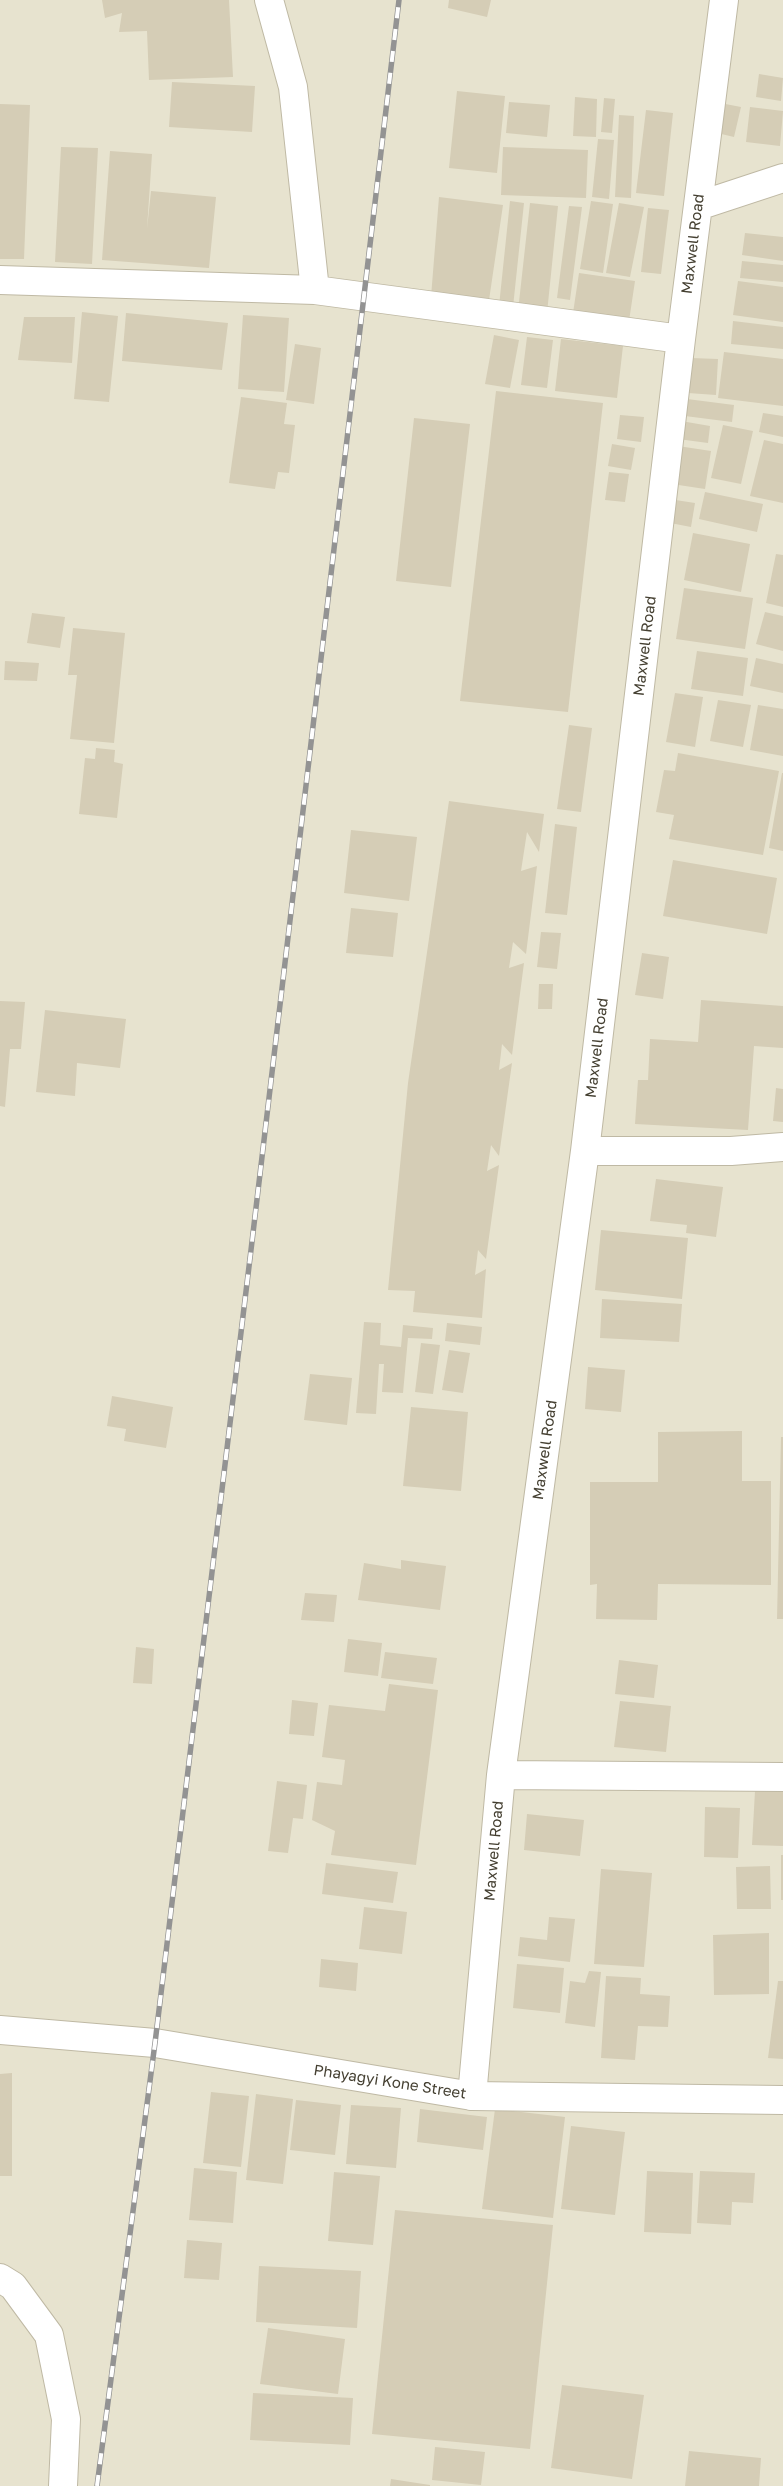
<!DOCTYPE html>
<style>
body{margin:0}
canvas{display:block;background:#f3f0e2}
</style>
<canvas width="783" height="2486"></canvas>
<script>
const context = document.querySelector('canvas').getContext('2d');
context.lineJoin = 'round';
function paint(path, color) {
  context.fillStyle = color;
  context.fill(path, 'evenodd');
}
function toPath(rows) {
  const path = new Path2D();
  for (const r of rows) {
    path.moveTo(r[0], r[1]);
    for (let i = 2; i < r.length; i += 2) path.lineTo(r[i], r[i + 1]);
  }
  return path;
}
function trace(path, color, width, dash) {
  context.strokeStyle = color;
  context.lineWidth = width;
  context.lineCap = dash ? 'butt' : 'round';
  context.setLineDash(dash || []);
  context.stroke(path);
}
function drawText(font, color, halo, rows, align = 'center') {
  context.font = font + ' "Golos Text",sans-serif';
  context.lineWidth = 5;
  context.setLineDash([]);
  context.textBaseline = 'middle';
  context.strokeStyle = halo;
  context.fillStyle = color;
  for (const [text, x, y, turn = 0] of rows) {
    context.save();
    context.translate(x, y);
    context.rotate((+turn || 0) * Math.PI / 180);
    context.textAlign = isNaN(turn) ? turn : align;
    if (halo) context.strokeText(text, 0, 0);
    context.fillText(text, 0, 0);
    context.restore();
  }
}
paint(toPath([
 [0,0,783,0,783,2486,0,2486]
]), '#e7e3cf');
paint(toPath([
 [102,0,229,0,233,77,149,80,147,31,119,32,122,13,105,18],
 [449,0,491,0,487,17,448,8],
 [759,74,783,78,781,101,756,97],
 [172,82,255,86,252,132,169,127],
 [457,91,505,96,497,173,449,168],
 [575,97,597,99,596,137,573,136],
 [604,98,615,99,612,133,601,132],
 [509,102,550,105,547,137,506,133],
 [715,102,741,107,734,137,709,131],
 [0,104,30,105,24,259,0,259],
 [750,107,783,111,780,146,746,142],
 [646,110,673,113,664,196,636,193],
 [619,115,634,116,631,198,615,197],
 [598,139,614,140,609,199,592,197],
 [61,147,98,148,92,264,55,262],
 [503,147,588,150,586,198,501,195],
 [110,151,152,154,147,229,151,191,216,197,209,268,102,260],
 [439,197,503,205,488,307,431,297],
 [510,201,524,203,513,307,499,306],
 [591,201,613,204,603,273,580,269],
 [530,203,558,206,547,313,518,311],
 [619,203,644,207,630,277,606,273],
 [569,206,582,207,570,300,557,298],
 [648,208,669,210,661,274,641,272],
 [745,233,783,237,783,261,742,255],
 [742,261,783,265,783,282,740,278],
 [579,273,635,281,629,321,573,313],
 [738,281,783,287,783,322,733,315],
 [82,312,118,316,109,402,74,399],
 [126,313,228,323,222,370,122,361],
 [243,315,289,318,284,392,238,389],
 [24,317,75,317,72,363,18,360],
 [733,321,783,327,783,349,731,344],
 [494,335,519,340,510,388,485,384],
 [527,337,553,340,547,388,521,385],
 [561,339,623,346,617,398,555,391],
 [295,344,321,348,314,404,286,400],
 [724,352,783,359,783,406,718,398],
 [691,358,718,359,716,395,688,393],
 [496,391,603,403,568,712,460,701],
 [241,397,287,403,284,424,295,425,289,473,278,472,275,489,229,483],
 [687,399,734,405,732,422,685,416],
 [763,413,783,416,783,437,759,432],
 [620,415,644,417,641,442,617,439],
 [414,418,470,424,451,587,396,581],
 [681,421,710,426,708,443,678,439],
 [723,425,753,431,741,484,711,478],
 [764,440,783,444,783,503,750,496],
 [612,444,635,448,631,470,608,466],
 [678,446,711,451,705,489,672,484],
 [609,472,629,474,625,502,605,500],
 [705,492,763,504,757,532,699,519],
 [669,499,695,503,691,527,665,522],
 [693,533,750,544,741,592,684,580],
 [776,554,783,555,783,607,766,603],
 [684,588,753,598,745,649,676,639],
 [765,612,783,616,783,651,756,644],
 [32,613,65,617,60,648,27,643],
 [73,628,125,633,114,743,70,739,77,675,68,675],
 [697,651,748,658,743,696,691,689],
 [756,658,783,664,783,693,750,686],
 [5,661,39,663,37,681,4,680],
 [675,693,703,697,695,747,666,742],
 [718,700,751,705,743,747,710,741],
 [758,705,783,709,783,756,750,750],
 [569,725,592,728,581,812,557,809],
 [96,748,115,750,114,762,123,764,117,818,79,814,85,758,95,759],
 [678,753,779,771,763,855,669,839,674,815,656,812,664,770,675,771],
 [782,773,783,773,783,851,769,848],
 [449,801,544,814,539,852,527,832,521,871,537,866,526,954,513,942,509,968,524,963,512,1055,502,1044,499,1070,512,1063,499,1156,491,1145,487,1171,499,1165,486,1259,478,1250,475,1275,486,1269,482,1318,413,1312,415,1291,388,1290,408,1083],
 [555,824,577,827,567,915,545,913],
 [351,830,417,837,409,901,344,893],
 [673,860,777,878,767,934,663,916],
 [351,908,398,913,393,957,346,953],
 [541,932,561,933,557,969,537,967],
 [642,953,669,957,663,999,635,995],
 [539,984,553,984,552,1009,538,1009],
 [701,1000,783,1006,783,1048,754,1046,748,1130,635,1124,638,1080,648,1080,650,1039,698,1042],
 [0,1001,25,1002,21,1049,10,1049,5,1107,0,1106],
 [45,1010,126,1019,120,1068,77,1063,75,1096,36,1092],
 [776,1088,783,1089,783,1122,773,1121],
 [656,1179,723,1187,716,1237,686,1233,687,1225,650,1221],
 [601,1230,688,1238,682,1299,595,1290],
 [602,1299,682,1304,679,1342,600,1338],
 [364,1322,381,1323,380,1345,401,1347,403,1325,433,1328,432,1339,408,1338,403,1393,382,1392,384,1364,379,1364,376,1414,356,1413],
 [447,1323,482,1327,480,1345,445,1341],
 [421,1343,440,1345,433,1394,415,1392],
 [449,1350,470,1353,463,1393,442,1390],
 [588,1367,625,1370,621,1412,585,1409],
 [310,1374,352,1378,347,1425,304,1420],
 [112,1396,173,1407,166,1448,124,1441,126,1429,107,1426],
 [411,1407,468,1412,461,1491,403,1486],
 [742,1431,742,1481,771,1481,771,1585,658,1584,657,1620,596,1619,597,1584,590,1585,590,1482,658,1482,658,1432],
 [781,1437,783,1437,783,1619,777,1619],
 [401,1560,446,1566,440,1610,358,1600,364,1563,401,1569],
 [305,1593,337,1595,334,1622,301,1620],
 [348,1639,382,1643,378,1676,344,1672],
 [136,1647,154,1649,152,1684,133,1683],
 [385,1652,437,1658,433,1684,381,1678],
 [619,1660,658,1665,654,1698,615,1694],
 [389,1684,438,1690,416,1865,331,1855,335,1831,312,1820,317,1782,342,1785,345,1760,322,1757,329,1705,385,1711],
 [292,1700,318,1703,314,1736,289,1734],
 [620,1701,671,1706,666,1752,614,1747],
 [277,1781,307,1785,303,1819,293,1818,288,1853,268,1851],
 [755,1791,783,1791,783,1846,752,1845],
 [705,1807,740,1808,738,1858,704,1857],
 [527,1814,584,1820,580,1856,524,1850],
 [781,1855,783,1855,783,1900,781,1900],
 [326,1863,398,1872,393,1903,322,1894],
 [770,1866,771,1909,737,1909,736,1867],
 [601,1869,652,1873,644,1967,594,1964],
 [364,1907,407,1912,402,1954,359,1949],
 [549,1917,575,1919,570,1962,518,1956,520,1937,547,1940],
 [769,1933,769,1994,714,1995,713,1935],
 [321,1959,358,1963,356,1991,319,1987],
 [517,1964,564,1968,560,2013,513,2008],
 [589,1971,601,1972,595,2027,565,2023,570,1981,585,1983],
 [606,1976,641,1978,640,1994,670,1996,668,2027,638,2026,635,2060,601,2058],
 [778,1981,783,1981,783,2059,768,2058],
 [12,2073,12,2176,0,2176,0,2074],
 [211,2092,249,2096,241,2167,203,2163],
 [256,2094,293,2099,283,2184,246,2180],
 [296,2100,341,2105,335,2155,290,2150],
 [351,2105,401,2108,396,2168,346,2164],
 [420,2109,487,2117,483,2150,417,2142],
 [495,2109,565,2117,553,2218,482,2209],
 [571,2126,625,2132,615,2215,561,2209],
 [194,2168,237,2172,233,2223,189,2220],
 [647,2171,693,2173,691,2234,644,2232],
 [700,2171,755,2173,753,2203,732,2202,731,2225,697,2223],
 [334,2172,380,2176,373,2245,328,2241],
 [395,2210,553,2225,530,2449,372,2434],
 [187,2240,222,2243,219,2280,184,2278],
 [259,2266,361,2271,357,2328,256,2322],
 [268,2328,345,2339,338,2394,260,2384],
 [562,2385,644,2395,632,2479,551,2468],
 [253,2393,353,2398,350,2445,250,2440],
 [435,2447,485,2452,481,2485,432,2480],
 [689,2451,761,2458,759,2486,685,2486],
 [391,2479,430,2485,430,2486,390,2486]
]), '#d5cdb6');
const minor = toPath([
 [269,0,293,87,315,290],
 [698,206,783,178],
 [0,280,315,290,681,339],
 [585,1151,731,1151,783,1147],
 [501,1775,783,1777],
 [472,2096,501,1775,585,1151,681,339,724,0],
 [0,2278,13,2286,49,2335,66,2419,63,2486]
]);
const tertiary = toPath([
 [0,2030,155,2043,472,2096,783,2100]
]);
trace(minor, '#bfb9a4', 30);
trace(tertiary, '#bfb9a4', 30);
trace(minor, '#fff', 28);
trace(tertiary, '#fff', 28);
const rail = toPath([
 [97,2486,155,2043,251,1250,399,0]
]);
trace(rail, '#939393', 5.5);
trace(rail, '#fff', 4, [11]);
drawText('15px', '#454032', '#fff', [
 ["Maxwell Road",693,244,-83],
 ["Maxwell Road",645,646,-83],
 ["Maxwell Road",597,1048,-83],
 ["Maxwell Road",545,1450,-82],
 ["Maxwell Road",494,1851,-85],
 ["Phayagyi Kone Street",390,2082,9]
]);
</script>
